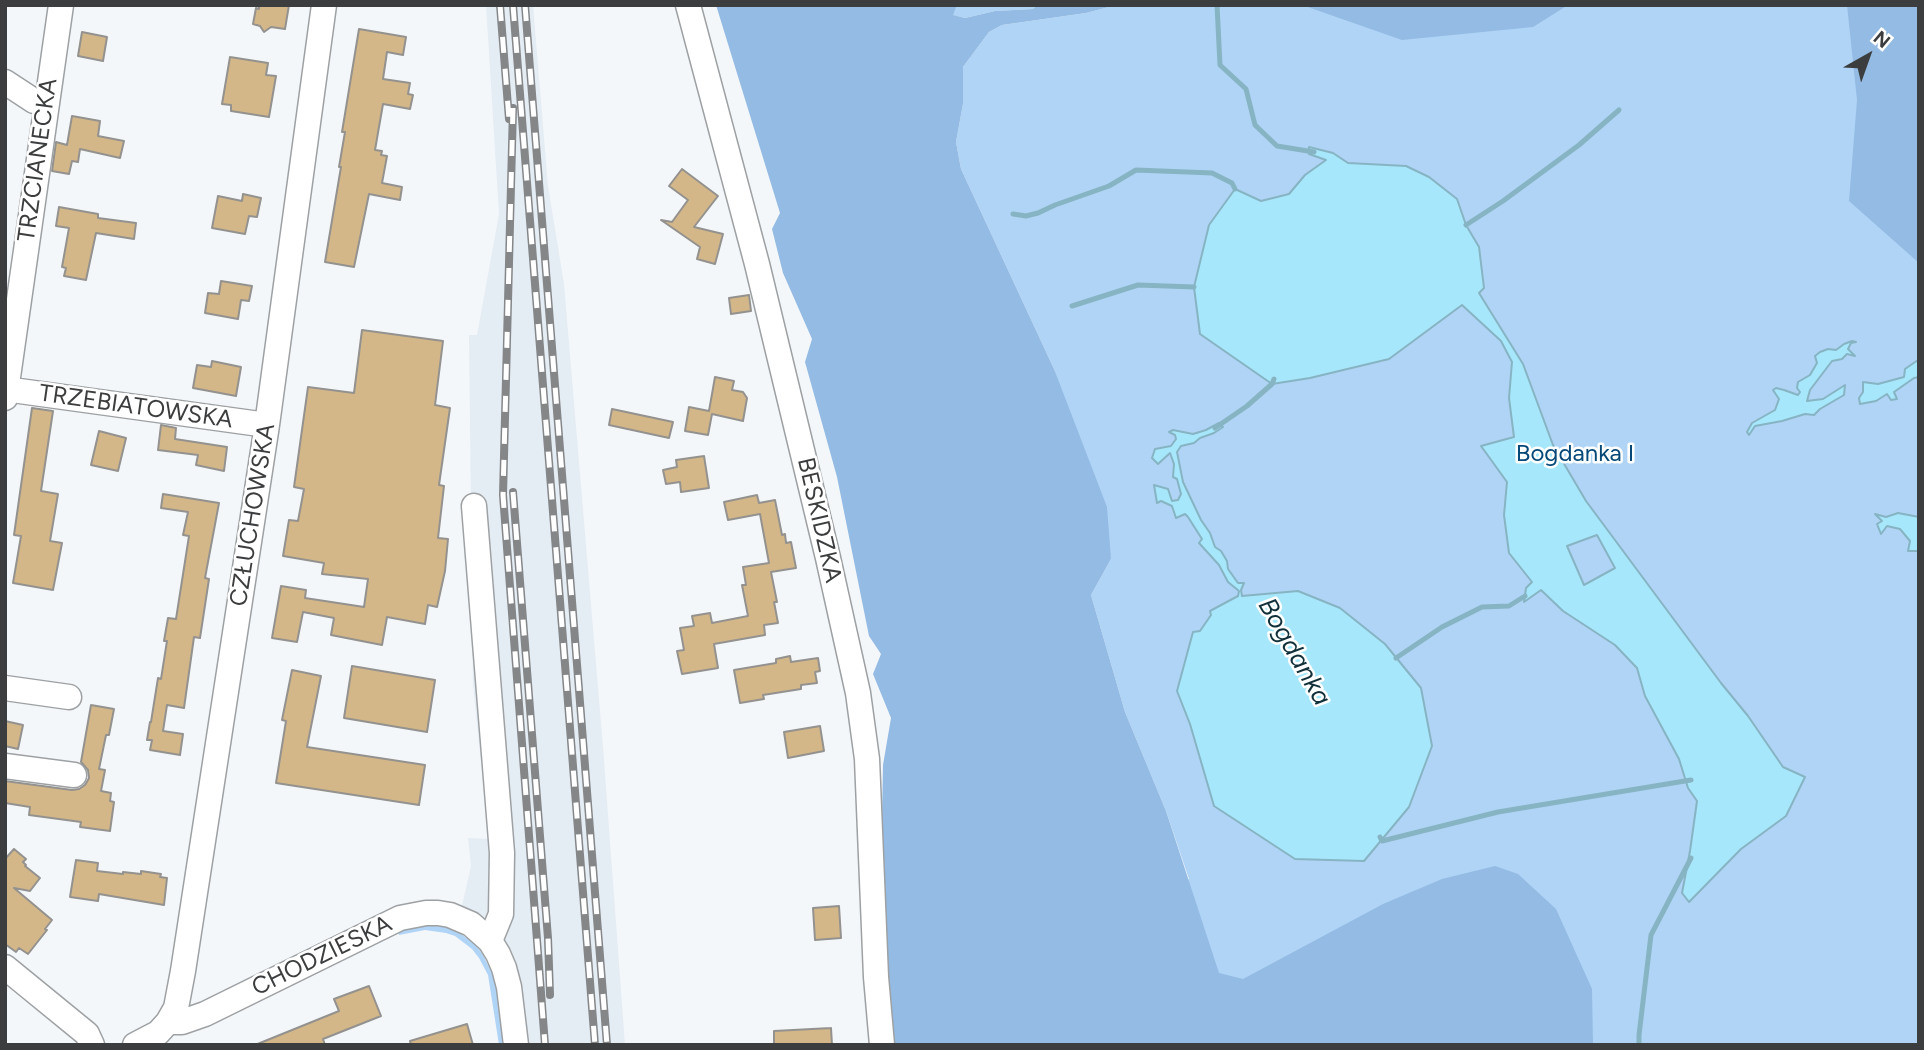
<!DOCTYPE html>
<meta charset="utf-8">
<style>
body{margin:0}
#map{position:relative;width:1924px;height:1050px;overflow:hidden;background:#f4f7fa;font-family:Figtree,sans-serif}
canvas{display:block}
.frame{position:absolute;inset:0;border:7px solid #3c3d3e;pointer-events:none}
.north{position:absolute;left:1833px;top:21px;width:70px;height:70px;-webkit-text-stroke:5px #fff;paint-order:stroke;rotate:40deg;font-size:19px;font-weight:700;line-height:28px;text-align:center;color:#3c3d3e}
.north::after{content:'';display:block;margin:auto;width:24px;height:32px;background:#3c3d3e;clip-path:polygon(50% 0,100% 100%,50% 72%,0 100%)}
</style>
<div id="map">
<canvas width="1924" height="1050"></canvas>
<div class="frame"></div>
<div class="north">N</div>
</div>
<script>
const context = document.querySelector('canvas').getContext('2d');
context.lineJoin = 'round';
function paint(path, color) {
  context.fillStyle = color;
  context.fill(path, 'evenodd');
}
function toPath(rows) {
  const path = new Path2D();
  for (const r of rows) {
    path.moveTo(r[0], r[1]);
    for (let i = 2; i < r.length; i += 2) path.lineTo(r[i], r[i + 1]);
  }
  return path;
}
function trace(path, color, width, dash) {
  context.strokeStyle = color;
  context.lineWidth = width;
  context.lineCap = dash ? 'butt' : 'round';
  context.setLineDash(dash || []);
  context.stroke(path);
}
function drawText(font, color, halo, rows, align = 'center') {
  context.font = font + ' Figtree,sans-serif';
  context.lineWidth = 5;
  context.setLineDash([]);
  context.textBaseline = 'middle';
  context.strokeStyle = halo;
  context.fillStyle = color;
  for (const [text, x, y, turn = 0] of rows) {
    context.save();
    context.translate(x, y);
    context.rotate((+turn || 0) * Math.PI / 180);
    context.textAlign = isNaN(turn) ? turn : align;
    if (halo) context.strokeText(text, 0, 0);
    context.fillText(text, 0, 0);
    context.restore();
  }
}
paint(toPath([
 [486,5,533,5,548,186,564,284,603,747,625,1045,523,1045,505,942,462,906,471,866,468,838,489,839,473,685,469,335,477,335,499,214]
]), '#e4ecf4');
paint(toPath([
 [957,5,1037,5,1033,9,995,11,965,18,952,15],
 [1115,5,1919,5,1919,1045,916,1045,1189,879,1166,811,1125,712,1091,595,1111,559,1054,369,961,169,956,142,963,104,963,67,989,32,1002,25,1086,13],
 [425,925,447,927,457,931,476,945,483,955,496,981,506,1045,499,1045,488,975,479,958,472,949,455,936,446,933,425,930,399,935,398,931]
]), '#b0d4f6');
paint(toPath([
 [716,5,957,5,953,15,965,18,995,11,1033,9,1037,5,1116,5,1086,13,1002,25,989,32,963,67,963,104,956,142,961,169,1054,369,1107,507,1111,559,1091,595,1125,712,1166,811,1219,973,1243,979,1383,904,1442,879,1495,866,1518,874,1556,909,1592,989,1593,1045,895,1045,880,918,883,765,891,718,873,674,881,654,869,636,837,477,805,362,812,339,783,273,772,229,780,213],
 [1302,5,1568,5,1533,27,1402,40],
 [1847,5,1919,5,1919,263,1849,201,1857,100]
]), '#93bbe3');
const water = toPath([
 [1309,147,1333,153,1348,163,1406,166,1429,177,1457,199,1466,225,1479,247,1484,288,1479,293,1523,364,1553,445,1586,501,1721,683,1748,716,1783,767,1805,777,1786,816,1741,849,1689,902,1682,893,1690,851,1697,801,1688,788,1679,759,1645,696,1637,668,1615,645,1563,611,1541,590,1524,602,1526,588,1532,582,1509,553,1504,515,1507,482,1481,446,1514,437,1509,398,1512,362,1501,341,1462,305,1389,359,1310,378,1272,384,1200,334,1194,287,1209,225,1235,189,1261,201,1289,194,1305,175,1326,160,1309,154,1309,147],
 [1597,535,1615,568,1584,585,1567,546,1597,535],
 [1852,341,1856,342,1851,343,1848,349,1855,356,1847,354,1842,359,1832,361,1810,390,1807,401,1823,399,1845,385,1844,395,1820,409,1814,415,1805,414,1782,421,1755,426,1749,435,1747,432,1752,423,1775,410,1779,399,1773,390,1776,388,1784,390,1798,395,1800,392,1797,388,1798,382,1810,375,1817,363,1815,356,1820,352,1828,349,1836,350,1844,344,1852,341],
 [1919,350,1919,377,1914,378,1894,392,1897,399,1891,400,1887,394,1876,401,1860,404,1859,398,1863,392,1863,382,1878,384,1904,377,1905,369,1918,360,1919,350],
 [1219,423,1223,427,1214,433,1200,438,1194,443,1181,446,1177,452,1183,482,1201,520,1210,533,1215,547,1221,551,1227,561,1228,569,1238,583,1244,583,1241,590,1242,596,1298,591,1340,608,1385,644,1421,688,1432,746,1409,807,1364,861,1295,859,1214,806,1190,724,1177,691,1193,632,1200,631,1211,615,1210,611,1238,596,1239,591,1228,582,1219,565,1199,543,1202,539,1188,517,1185,514,1176,518,1172,506,1161,501,1157,503,1154,485,1168,489,1172,501,1178,500,1181,494,1177,479,1173,477,1174,464,1170,453,1158,464,1152,458,1155,449,1171,446,1176,439,1175,435,1169,432,1173,430,1193,434,1206,430,1219,423],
 [1898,513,1919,517,1919,551,1908,551,1910,541,1900,529,1887,526,1881,534,1877,524,1882,521,1875,514,1886,517,1898,513]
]);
paint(water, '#a7e7fc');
trace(water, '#87b4c3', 2);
trace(toPath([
 [1217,5,1220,65,1246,89,1255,125,1277,146,1314,152],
 [1013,214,1026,216,1038,213,1055,205,1109,186,1136,170,1212,173,1232,183,1235,189],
 [1466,225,1503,201,1579,145,1619,110],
 [1072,306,1138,285,1194,287],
 [1215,428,1247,406,1272,384,1274,379],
 [1396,658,1442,627,1482,607,1509,606,1525,596],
 [1380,837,1382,841,1498,812,1691,780],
 [1639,1045,1639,1035,1651,935,1691,858]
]), '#87b4c3', 5);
const building = toPath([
 [259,5,289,5,285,29,271,27,264,32,260,26,253,24,256,8,259,9,259,5],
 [359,29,406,37,403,55,387,52,383,79,410,83,408,94,413,95,410,109,383,104,375,150,382,151,381,155,387,156,382,183,402,187,400,200,369,194,354,267,325,262,341,167,339,167,345,132,342,132,359,29],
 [82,32,107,37,103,61,78,56,82,32],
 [230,57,268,63,266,75,276,76,269,117,231,111,231,105,222,104,230,57],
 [72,116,100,121,98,136,124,141,120,158,80,149,78,162,72,161,69,174,52,171,56,142,67,145,72,116],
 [682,169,718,196,694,227,723,234,715,264,697,259,700,247,661,220,672,222,688,200,669,186,682,169],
 [243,194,261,198,257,217,249,216,245,234,212,228,218,196,242,201,243,194],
 [59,207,98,214,98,218,136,223,134,239,96,233,86,280,64,276,66,268,62,267,69,228,56,226,59,207],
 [221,281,252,286,249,301,241,300,238,319,205,313,208,293,219,294,221,281],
 [749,295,751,311,731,314,729,298,749,295],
 [362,330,443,341,435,405,450,408,439,485,444,486,438,538,448,539,445,571,437,607,428,605,425,624,387,617,382,645,331,635,334,618,303,612,297,642,272,638,281,586,306,590,305,598,364,607,368,579,322,574,324,563,283,556,289,520,298,521,304,489,294,487,308,387,354,393,362,330],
 [212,361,241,367,236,396,193,388,197,365,211,367,212,361],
 [715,377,734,381,732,390,743,392,747,398,743,421,712,414,708,435,685,431,689,407,709,411,715,377],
 [32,408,53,411,41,491,58,494,50,541,62,543,53,590,13,583,21,536,14,535,32,408],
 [612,409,673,422,669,438,609,425,612,409],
 [161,425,176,428,175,439,227,447,224,471,196,465,198,455,158,450,161,425],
 [99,431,126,438,118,471,91,465,99,431],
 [704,456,709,488,681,492,680,482,666,484,663,470,677,467,676,460,704,456],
 [163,494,219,503,205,578,209,579,200,638,194,637,184,708,167,705,163,731,183,734,180,755,150,750,152,740,147,740,150,722,151,722,158,678,161,679,167,641,164,641,168,618,176,619,189,536,183,535,188,512,161,508,163,494],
 [757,495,759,503,775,500,782,535,785,534,786,543,791,542,796,568,771,572,777,602,774,602,778,623,764,625,765,635,714,644,718,668,682,674,677,651,684,650,680,628,694,626,692,616,710,613,712,623,748,616,742,585,746,585,743,567,769,563,760,514,728,520,724,502,757,495],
 [790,656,791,662,818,658,820,671,815,672,817,683,801,685,801,689,763,695,764,699,740,703,734,670,776,663,776,659,790,656],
 [352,666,435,680,427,732,344,718,352,666],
 [292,670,321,676,307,747,425,765,419,805,276,783,286,721,282,720,292,670],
 [91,705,114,709,109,735,106,735,99,769,105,770,101,791,111,793,110,801,114,802,110,831,80,827,81,822,29,815,30,807,5,803,5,781,72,790,79,789,85,785,89,778,88,770,81,762,91,705],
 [5,721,23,725,18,749,5,746,5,721],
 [820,726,824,751,788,758,784,732,820,726],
 [14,849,26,859,23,862,26,865,25,866,40,878,30,891,14,888,52,920,45,929,47,930,28,954,19,948,16,952,5,944,5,859,14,849],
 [76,860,98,863,97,871,123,874,123,872,141,874,141,871,161,874,160,877,167,878,164,905,99,894,98,901,70,897,76,860],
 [839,906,841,938,815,940,813,908,839,906],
 [369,986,381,1016,323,1039,325,1045,255,1045,339,1011,334,999,369,986],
 [467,1024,473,1045,411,1045,410,1041,467,1024],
 [831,1028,832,1045,774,1045,774,1031,831,1028]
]);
paint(building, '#d4b788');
trace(building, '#94928f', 2);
const minor = toPath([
 [688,5,757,264,828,558,858,693,867,759,876,977,882,1045],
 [5,82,34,101,46,103],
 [5,389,267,425],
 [5,398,61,5],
 [474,506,502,853,501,914,490,941],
 [5,688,69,697],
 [5,766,74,775],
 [5,967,87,1034,92,1045],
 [168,1022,182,1022,205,1014,400,918,426,913,438,913,450,915,471,924,490,941,498,954,504,968,509,987,516,1045],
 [135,1045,158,1033,168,1022,176,1008,183,971,267,425,324,5]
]);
trace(minor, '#9ea1a3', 27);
trace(minor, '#fff', 24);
const rail = toPath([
 [500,5,509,119],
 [513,5,595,1045],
 [525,5,607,1045],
 [513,108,503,495,545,1045],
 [513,492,548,938,550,995]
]);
trace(rail, '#848688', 8);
trace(rail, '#fff', 5, [16]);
drawText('24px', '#3c3d3e', '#fff', [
 ["TRZCIANECKA",38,160,-82],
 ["TRZEBIATOWSKA",136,407,8],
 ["CZŁUCHOWSKA",253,515,-81],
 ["BESKIDZKA",819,520,77],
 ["CHODZIESKA",322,956,-26]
]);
drawText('24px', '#064878', '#fff', [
 ["Bogdanka I",1575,454]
]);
drawText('italic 26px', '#11303a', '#fff', [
 ["Bogdanka",1294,652,60]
]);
</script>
